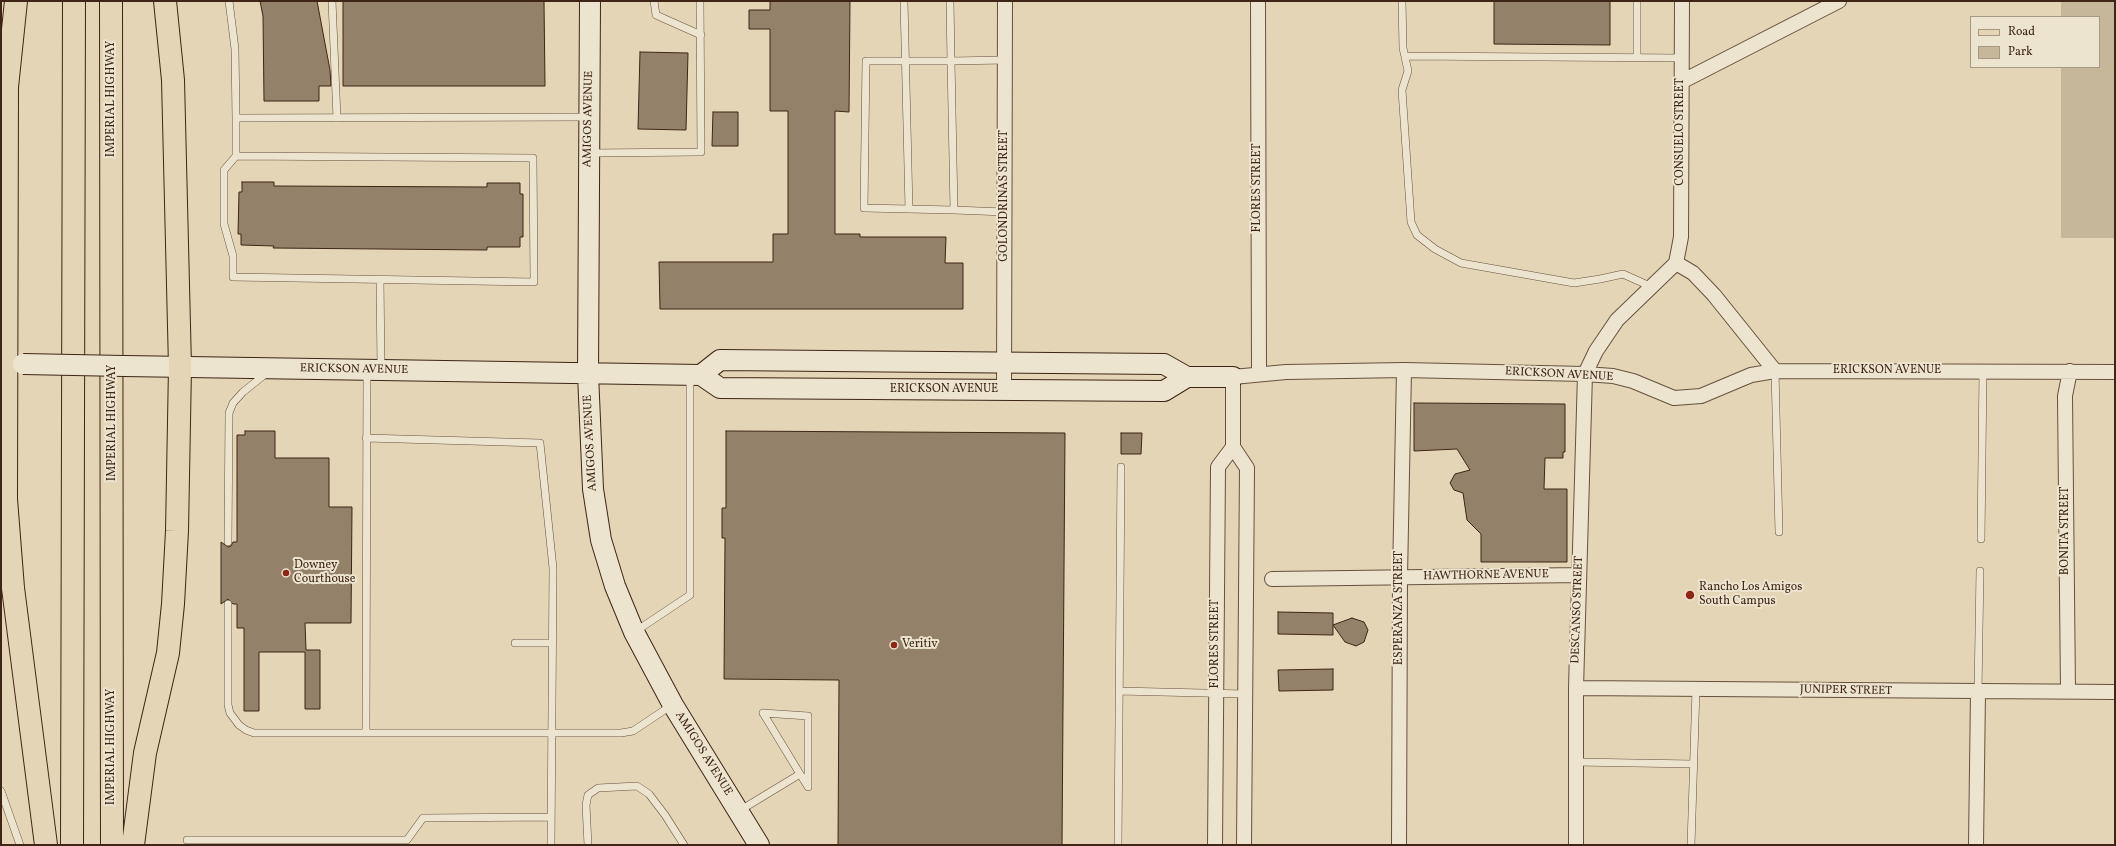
<!DOCTYPE html>
<style>
body{margin:0}
#map{position:relative;width:2116px;height:846px;overflow:hidden;background:#e3d5b5;font-family:Vollkorn,serif}
canvas{display:block}
.frame{position:absolute;inset:0;border:2px solid #3e2516;pointer-events:none}
.legend{position:absolute;left:1970px;top:16px;width:130px;height:52px;box-sizing:border-box;background:#ede4cf;border:1px solid #a79885;margin:0;padding:5px 7px;list-style:none;font-size:12px;color:#3e2516}
.legend li{display:flex;align-items:center;gap:8px;height:20px}
.legend b{width:20px;border:1px solid #a79885}
</style>
<div id="map">
<canvas width="2116" height="846"></canvas>
<div class="frame"></div>
<ul class="legend">
<li><b style="height:5px;background:#e3d5b5"></b>Road</li>
<li><b style="height:11px;background:#c7b79a"></b>Park</li>
</ul>
</div>
<script>
const context = document.querySelector('canvas').getContext('2d');
context.lineJoin = 'round';
function paint(path, color) {
  context.fillStyle = color;
  context.fill(path, 'evenodd');
}
function toPath(rows) {
  const path = new Path2D();
  for (const r of rows) {
    path.moveTo(r[0], r[1]);
    for (let i = 2; i < r.length; i += 2) path.lineTo(r[i], r[i + 1]);
  }
  return path;
}
function trace(path, color, width, dash) {
  context.strokeStyle = color;
  context.lineWidth = width;
  context.lineCap = dash ? 'butt' : 'round';
  context.setLineDash(dash || []);
  context.stroke(path);
}
function drawText(font, color, halo, rows, align = 'center') {
  context.font = font + ' Vollkorn,serif';
  context.lineWidth = 4;
  context.setLineDash([]);
  context.textBaseline = 'middle';
  context.strokeStyle = halo;
  context.fillStyle = color;
  for (const [text, x, y, turn = 0] of rows) {
    context.save();
    context.translate(x, y);
    context.rotate((+turn || 0) * Math.PI / 180);
    context.textAlign = isNaN(turn) ? turn : align;
    if (halo) context.strokeText(text, 0, 0);
    context.fillText(text, 0, 0);
    context.restore();
  }
}
paint(toPath([
 [2061,1,2115,1,2115,238,2061,238,2061,67,2099,67,2099,17,2061,17]
]), '#c7b79a');
const building = toPath([
 [260,1,317,1,330,70,331,86,319,86,319,101,264,101,263,16,260,1],
 [343,1,544,1,545,86,343,86,343,1],
 [770,1,850,1,849,112,835,111,835,234,860,234,860,237,946,237,945,263,963,263,963,309,660,309,659,262,773,262,773,234,788,234,788,111,770,111,770,29,749,29,749,10,770,10,770,1],
 [1494,1,1610,1,1610,45,1494,44,1494,1],
 [640,52,688,53,686,130,638,129,640,52],
 [713,112,738,112,738,146,712,146,713,112],
 [242,182,274,182,274,186,487,187,487,183,520,183,520,194,523,194,523,237,520,237,520,247,487,247,487,250,273,248,274,246,241,245,241,234,238,234,239,192,242,192,242,182],
 [1414,403,1565,404,1565,452,1563,452,1563,458,1545,458,1544,489,1567,489,1567,562,1481,562,1481,534,1467,520,1463,493,1454,490,1450,483,1455,474,1470,470,1457,449,1414,451,1414,403],
 [245,431,275,431,275,458,329,458,329,507,352,507,351,623,305,623,306,650,320,650,320,709,305,709,305,652,259,652,259,711,244,711,244,628,237,628,237,604,233,604,228,599,221,604,221,542,228,547,231,546,233,542,237,542,237,435,245,435,245,431],
 [726,431,1065,433,1062,845,838,845,839,680,724,679,725,538,722,538,722,508,726,508,726,431],
 [1121,433,1142,433,1141,454,1121,454,1121,433],
 [1278,612,1333,613,1333,635,1278,634,1278,612],
 [1352,618,1364,622,1368,630,1364,642,1356,646,1345,642,1333,625,1352,618],
 [1333,669,1333,690,1279,691,1278,670,1333,669]
]);
paint(building, '#948169');
trace(building, '#3e2516', 1);
const lane = toPath([
 [229,1,235,49,236,118,588,117],
 [332,1,337,118],
 [654,1,656,15,701,35],
 [904,1,909,209],
 [950,1,951,61,866,61,864,208,954,210],
 [1402,1,1403,48,1408,71,1402,90,1411,222,1417,235,1435,249,1461,263,1574,283,1600,279,1623,274,1652,287],
 [1406,56,1682,58],
 [1637,58,1637,1],
 [591,153,701,152,700,1],
 [236,156,533,158,534,282,233,277,233,256,224,224,224,170,236,156],
 [236,156,236,118],
 [1005,212,954,210,951,61,1005,60],
 [380,279,381,368],
 [1775,371,1779,532],
 [366,438,540,443,553,568,551,845],
 [1981,539,1983,371],
 [228,542,229,413,233,403,243,392,268,372],
 [228,604,228,705,230,713,239,725,246,730,254,733,621,733,633,731,672,705],
 [636,631,690,595,690,376],
 [515,643,553,643],
 [1119,691,1245,694],
 [1978,692,1980,571],
 [763,713,808,716,808,787,800,774,763,713],
 [366,732,367,370],
 [1576,762,1693,764],
 [1,791,20,845],
 [739,811,800,774],
 [187,840,407,840,423,818,551,817],
 [588,845,586,805,588,795,598,788,637,786,649,794,665,815,684,845],
 [1118,845,1121,467],
 [1691,845,1696,689]
]);
const street = toPath([
 [1258,1,1259,374],
 [1681,82,1839,1],
 [1676,263,1693,273,1714,295,1775,371],
 [1004,391,1005,1],
 [1272,579,1579,575],
 [1576,688,2115,692],
 [2068,691,2065,396,2070,371],
 [1215,845,1218,467,1233,447],
 [1244,845,1247,468,1233,447,1233,377,1286,372,1404,370,1585,374,1613,376,1633,381,1674,398,1701,396,1751,375,1775,371,2115,372],
 [1399,845,1400,577,1404,370],
 [1576,845,1576,688,1585,374,1596,351,1617,320,1676,263,1681,237,1682,1],
 [1976,845,1978,692]
]);
const secondary = toPath([
 [590,1,588,374,593,489,601,540,615,586,634,632,673,705,759,845],
 [124,366,701,375,720,388,1164,391,1187,377],
 [701,375,720,360,1164,364,1187,377,1233,377]
]);
const primary = toPath([
 [16,1,7,87,6,499,13,588,46,845],
 [111,1,112,845],
 [72,845,74,1],
 [133,845,145,753,168,653,173,604,177,531,180,367,173,80,165,1]
]);
trace(lane, '#67513e', 8);
trace(street, '#67513e', 16);
trace(secondary, '#3e2516', 22);
trace(primary, '#3e2516', 24);
trace(lane, '#ede4cf', 7);
trace(street, '#ede4cf', 14);
trace(secondary, '#ede4cf', 20);
trace(primary, '#e3d5b5', 22);
const secondaryBridge = toPath([
 [23,364,124,366]
]);
trace(secondaryBridge, '#3e2516', 22, []);
trace(secondaryBridge, '#ede4cf', 20);
for (const [x, y, r, color] of [
 [286,573,4,"#8f2418"],
 [1690,595,5,"#8f2418"],
 [894,645,4,"#8f2418"]
]) {
  const dot = new Path2D();
  dot.arc(x, y, r, 0, 2 * Math.PI);
  context.fillStyle = color;
  context.fill(dot);
  trace(dot, '#ede4cf', 1.5);
}
drawText('12px', '#3e2516', '#ede4cf', [
 ["IMPERIAL HIGHWAY",112,99,-90],
 ["AMIGOS AVENUE",589,119,-89],
 ["CONSUELO STREET",1681,132,-90],
 ["FLORES STREET",1258,188,-90],
 ["GOLONDRINAS STREET",1005,196,-90],
 ["ERICKSON AVENUE",354,370,1],
 ["ERICKSON AVENUE",1887,371],
 ["ERICKSON AVENUE",1559,375,3],
 ["ERICKSON AVENUE",944,390],
 ["IMPERIAL HIGHWAY",113,423,-90],
 ["AMIGOS AVENUE",591,443,-93],
 ["BONITA STREET",2066,531,-90],
 ["HAWTHORNE AVENUE",1486,576,-1],
 ["ESPERANZA STREET",1400,608,-90],
 ["DESCANSO STREET",1578,610,-88],
 ["FLORES STREET",1216,644,-90],
 ["JUNIPER STREET",1846,691,1],
 ["IMPERIAL HIGHWAY",112,747,-90],
 ["AMIGOS AVENUE",703,754,58]
]);
drawText('12px', '#3e2516', '#ede4cf', [
 ["Downey",294,566],
 ["Courthouse",294,580],
 ["Rancho Los Amigos",1699,588],
 ["South Campus",1699,602],
 ["Veritiv",902,645]
], 'left');
</script>
